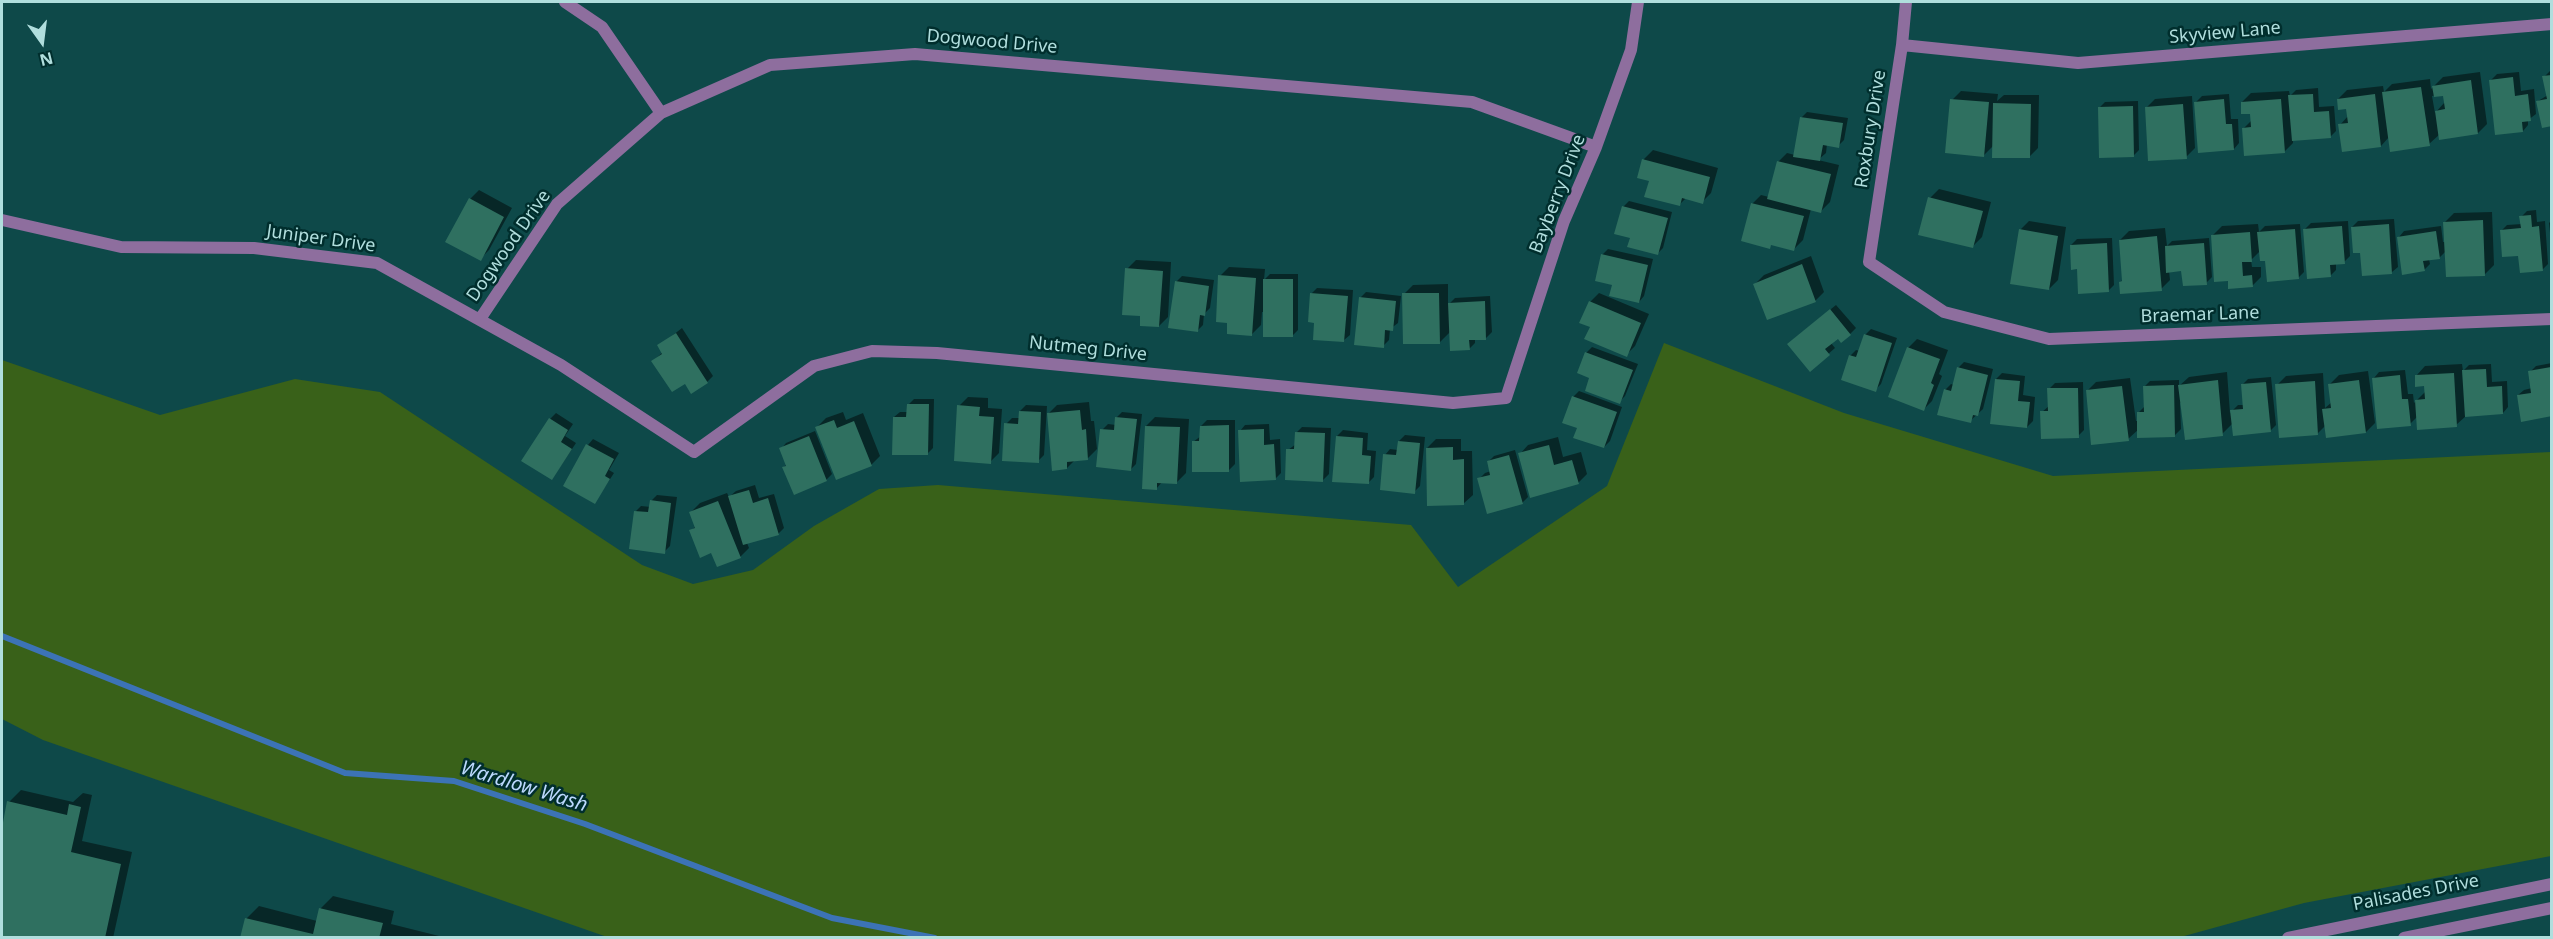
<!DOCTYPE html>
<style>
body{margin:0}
#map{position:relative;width:2553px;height:939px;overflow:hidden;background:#0e4949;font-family:"Noto Sans",sans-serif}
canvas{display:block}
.frame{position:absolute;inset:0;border:3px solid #b0dedd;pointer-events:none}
.north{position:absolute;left:12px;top:12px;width:60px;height:60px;-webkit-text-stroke:4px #002e2d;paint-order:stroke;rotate:166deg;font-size:16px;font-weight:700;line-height:24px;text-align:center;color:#b0dedd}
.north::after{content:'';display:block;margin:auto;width:21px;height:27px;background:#b0dedd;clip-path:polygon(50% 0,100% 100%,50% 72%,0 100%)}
</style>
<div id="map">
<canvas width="2553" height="939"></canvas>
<div class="frame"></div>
<div class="north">N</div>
</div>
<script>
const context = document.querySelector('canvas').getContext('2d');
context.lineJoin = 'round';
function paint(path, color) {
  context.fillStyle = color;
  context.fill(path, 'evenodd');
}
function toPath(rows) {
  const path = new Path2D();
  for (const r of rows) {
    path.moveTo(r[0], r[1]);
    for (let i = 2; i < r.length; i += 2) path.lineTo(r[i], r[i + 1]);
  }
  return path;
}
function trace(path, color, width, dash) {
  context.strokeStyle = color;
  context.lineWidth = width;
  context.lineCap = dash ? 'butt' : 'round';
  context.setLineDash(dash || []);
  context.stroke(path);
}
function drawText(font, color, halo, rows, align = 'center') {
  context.font = font + ' "Noto Sans",sans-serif';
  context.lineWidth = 5;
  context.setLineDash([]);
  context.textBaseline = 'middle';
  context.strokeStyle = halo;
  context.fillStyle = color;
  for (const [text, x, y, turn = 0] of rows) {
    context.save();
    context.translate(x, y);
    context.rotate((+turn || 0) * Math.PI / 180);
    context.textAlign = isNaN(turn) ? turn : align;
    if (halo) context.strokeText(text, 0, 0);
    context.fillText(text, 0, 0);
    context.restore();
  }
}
paint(toPath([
 [1664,343,1844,413,2053,476,2551,452,2551,856,2304,903,2177,938,610,938,43,740,2,719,2,360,160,415,295,379,380,392,642,565,693,584,753,570,814,526,879,489,938,485,1411,525,1458,587,1607,486]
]), '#396119');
paint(toPath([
 [2550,71,2552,71,2552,124,2538,101,2548,95,2544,77],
 [2480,72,2487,124,2478,133,2440,134,2429,144,2389,137,2381,146,2340,125,2348,116,2347,107,2338,99,2347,90,2383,86,2384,92,2392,84,2430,79,2431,89,2443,77],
 [2444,94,2445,102,2435,113,2432,96],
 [2519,72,2521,91,2534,89,2536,114,2528,120,2528,125,2523,131,2491,80,2497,74],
 [2318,88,2319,107,2334,106,2336,131,2330,137,2293,139,2293,143,2284,152,2244,128,2252,120,2251,112,2242,102,2251,93,2289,91,2290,96,2296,90],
 [1961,91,1998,94,1997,101,2004,95,2039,95,2038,148,2029,157,1993,146,1984,155,1952,100],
 [2229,94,2231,119,2238,119,2239,143,2234,149,2196,102,2202,96],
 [2192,96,2195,148,2186,157,2146,108,2155,99],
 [2138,101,2139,150,2133,156,2100,107,2105,102],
 [1807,112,1848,118,1844,140,1838,146,1827,144,1826,153,1818,160,1839,165,1830,202,1821,211,1811,209,1803,240,1794,249,1772,244,1769,247,1752,204,1761,195,1769,197,1778,162,1787,153,1795,155,1801,118],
 [1653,150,1718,168,1711,193,1702,202,1686,198,1679,205,1651,180,1639,177,1644,159],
 [1939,189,1991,202,1982,237,1973,246,1930,198],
 [479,190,512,208,489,250,480,259,470,199],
 [1629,201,1672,212,1663,248,1657,254,1632,237,1623,207],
 [2536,210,2537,222,2545,221,2548,264,2542,270,2520,255,2501,231,2507,225,2522,224,2521,217,2527,211],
 [2492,212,2494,265,2485,274,2446,251,2439,258,2429,259,2430,264,2424,270,2399,237,2404,231,2441,226,2443,242,2446,242,2445,222,2454,213],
 [2394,219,2398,267,2392,272,2361,251,2352,227,2358,221],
 [2552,220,2552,251,2549,223],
 [2029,221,2066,227,2058,280,2049,289,2020,230],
 [2348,221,2350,256,2344,262,2336,263,2336,270,2330,276,2305,229,2311,223],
 [2258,224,2259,232,2265,226,2300,224,2304,272,2298,278,2267,260,2260,251,2251,260,2252,267,2261,267,2261,277,2252,286,2229,279,2213,235,2222,226],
 [2165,228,2167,246,2172,241,2209,238,2212,277,2206,283,2183,270,2169,271,2170,280,2161,289,2120,282,2124,279,2120,240,2129,231],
 [2112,238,2114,285,2108,291,2078,268,2071,245,2077,239],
 [1608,249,1653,259,1644,296,1639,302,1614,284,1602,255],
 [1811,256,1824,292,1815,301,1755,284,1764,275],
 [1136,260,1171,262,1168,317,1159,326,1127,269],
 [1229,267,1265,269,1264,280,1270,274,1298,274,1298,330,1292,336,1264,312,1262,312,1261,325,1252,334,1229,321,1220,276],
 [1182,276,1214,280,1210,308,1204,314,1203,325,1197,331,1176,282],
 [1448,284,1448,305,1455,298,1490,296,1492,332,1486,338,1475,339,1475,343,1469,349,1450,332,1439,343,1404,294,1413,285],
 [1317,288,1353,290,1350,335,1344,340,1316,321,1311,294],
 [1366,292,1401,296,1398,323,1390,329,1389,340,1383,346,1360,298],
 [1599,293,1649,314,1635,346,1626,355,1592,326,1590,302],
 [1836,305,1856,328,1850,334,1838,337,1831,343,1835,348,1810,370,1795,338],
 [682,328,713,376,707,382,685,382,653,361,663,352,659,346],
 [1871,329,1897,338,1881,384,1875,390,1850,356,1856,350,1860,351,1865,335],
 [1917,339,1948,350,1939,374,1942,376,1932,401,1923,410,1908,348],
 [1592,347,1638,364,1625,396,1619,402,1591,377,1586,353],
 [1964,362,1993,369,1983,409,1970,421,1945,390,1951,384,1954,385,1958,368],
 [2552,363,2552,415,2518,395,2524,390,2532,388,2530,372,2536,366],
 [2462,364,2463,371,2469,365,2491,364,2492,382,2507,381,2508,407,2503,413,2466,416,2456,425,2418,416,2410,424,2374,378,2379,372,2405,370,2408,394,2413,394,2414,403,2426,391,2426,384,2416,376,2425,366],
 [2368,371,2375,423,2366,432,2326,425,2317,434,2277,385,2286,376,2323,373,2325,408,2332,402,2330,384,2339,375],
 [2227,372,2230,413,2238,405,2244,405,2242,385,2248,379,2271,377,2276,425,2270,431,2233,423,2222,434,2182,403,2180,403,2181,429,2175,435,2139,429,2128,439,2087,391,2096,382,2130,378,2136,421,2138,421,2138,413,2144,407,2144,387,2150,381,2179,380,2179,386,2189,377],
 [2002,373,2025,376,2023,395,2035,397,2033,421,2027,427,1996,379],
 [2083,382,2084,430,2078,436,2042,412,2049,406,2049,389,2055,383],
 [1579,391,1622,407,1610,441,1604,447,1579,427,1573,397],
 [968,397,988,398,988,408,1002,409,999,453,990,462,959,406],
 [914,399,934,399,933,448,927,454,894,417,900,412,908,412,908,405],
 [1089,402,1091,421,1094,421,1097,449,1088,458,1075,460,1067,468,1048,414,1057,405],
 [1026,405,1047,406,1044,455,1038,461,1006,424,1012,418,1020,418,1020,411],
 [843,412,846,420,863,413,880,456,871,465,817,427,826,418],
 [1122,412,1142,414,1136,464,1131,469,1102,430,1108,424,1116,425,1116,418],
 [556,413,573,424,565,436,576,443,552,479,550,419],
 [1155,417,1189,419,1186,473,1177,482,1163,481,1156,489,1146,426],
 [1207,420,1235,420,1235,464,1229,470,1193,442,1201,436,1201,426],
 [1269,424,1270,440,1280,439,1281,473,1275,479,1240,431,1245,425],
 [1302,427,1331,428,1329,474,1323,480,1288,450,1296,444,1297,432],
 [1343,430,1368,433,1367,450,1376,451,1374,477,1368,483,1337,436],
 [815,431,832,474,826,480,784,467,787,464,781,449,786,443],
 [1405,435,1425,437,1420,486,1414,492,1385,455,1390,449,1398,450,1399,441],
 [1558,437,1563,457,1581,452,1587,474,1578,483,1520,454,1528,445],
 [593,439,619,453,609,470,614,473,595,502,588,445],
 [1436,439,1461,439,1461,451,1472,451,1473,495,1463,504,1427,448],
 [1515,450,1528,497,1522,503,1479,479,1485,473,1491,471,1488,462,1494,456],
 [755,485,759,498,774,494,784,528,778,534,747,543,749,548,740,557,712,551,691,531,696,526,691,512,700,503,727,493,729,497,736,491],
 [657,495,677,497,670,546,664,552,636,511,641,506,651,507,651,501],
 [21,790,73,802,83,793,92,795,82,841,132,852,113,938,2,938,2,834,9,802],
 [333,896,394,911,391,924,447,938,242,938,247,918,259,906,317,921,321,908]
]), '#0007');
trace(toPath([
 [2,636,345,773,454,781,585,824,832,918,935,938]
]), '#3c73b6', 6);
paint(toPath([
 [2552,75,2552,126,2542,128,2536,101,2547,99,2542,76],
 [2513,77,2515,96,2528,94,2531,121,2522,122,2523,132,2495,135,2489,80],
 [2471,80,2478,134,2439,140,2435,111,2445,109,2443,96,2434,97,2432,86],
 [2421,87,2430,146,2390,152,2382,92],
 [2313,94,2314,112,2329,111,2331,138,2292,141,2288,95],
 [2375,94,2381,147,2342,152,2338,124,2348,123,2346,109,2338,110,2337,99],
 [1950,99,1989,102,1984,157,1945,153],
 [2224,99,2226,124,2232,124,2234,150,2198,153,2194,102],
 [2281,99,2285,153,2244,156,2242,128,2251,127,2250,114,2241,114,2241,102],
 [1993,103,2031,104,2030,158,1992,158],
 [2183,104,2187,159,2148,161,2145,107],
 [2133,106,2134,157,2099,158,2098,107],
 [1800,117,1843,123,1839,148,1823,145,1820,161,1793,157],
 [1642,159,1710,177,1703,204,1682,198,1680,206,1644,197,1649,181,1637,178],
 [1777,161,1831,174,1821,213,1767,199],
 [1928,197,1983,211,1973,248,1918,235],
 [469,198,504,217,481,261,445,242],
 [1751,203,1804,216,1794,251,1771,245,1770,249,1741,241],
 [1622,206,1668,218,1658,255,1627,247,1630,238,1614,234],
 [2531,215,2532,227,2539,226,2543,271,2520,273,2518,256,2502,257,2500,230,2521,228,2519,216],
 [2483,220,2485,276,2446,277,2443,222],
 [2389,224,2392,274,2362,276,2360,253,2353,253,2351,227],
 [2342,226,2345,264,2330,265,2331,277,2307,279,2303,229],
 [2019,229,2058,236,2049,290,2010,284],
 [2295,229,2299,279,2267,282,2265,261,2260,261,2257,232],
 [2436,231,2440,259,2423,261,2425,271,2402,275,2397,237],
 [2250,232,2252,262,2242,262,2243,276,2252,275,2253,287,2228,289,2228,281,2214,282,2211,235],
 [2157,236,2162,291,2120,294,2119,282,2122,281,2119,240],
 [2107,243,2109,292,2078,294,2077,269,2071,270,2070,245],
 [2204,243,2207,285,2183,286,2181,271,2166,273,2165,246],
 [1601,254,1648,265,1639,303,1609,296,1612,285,1595,281],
 [1802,264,1816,302,1767,320,1753,284],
 [1125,268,1163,271,1159,327,1140,326,1140,316,1122,315],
 [1218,275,1256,278,1252,336,1227,334,1227,323,1216,322],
 [1263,279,1293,279,1293,337,1263,337],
 [1175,281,1209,286,1205,316,1200,315,1198,332,1168,328],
 [1310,293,1348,296,1344,342,1313,340,1314,323,1308,322],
 [1402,293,1439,293,1440,344,1403,344],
 [1359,297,1396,301,1393,331,1385,330,1384,348,1354,345],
 [1485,301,1486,340,1469,340,1470,350,1450,351,1448,303],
 [1589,301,1641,323,1627,357,1584,339,1590,327,1579,323],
 [1830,309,1851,335,1841,343,1838,339,1825,349,1830,355,1810,372,1787,344],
 [676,333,708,383,691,394,685,384,672,392,651,361,662,354,657,345],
 [1864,334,1892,343,1876,392,1841,380,1849,355,1856,357],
 [1907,347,1940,359,1931,383,1934,385,1924,411,1888,397],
 [1585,352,1633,370,1620,404,1585,391,1589,378,1577,373],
 [1957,367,1988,375,1978,416,1973,415,1971,423,1937,415,1944,389,1951,391],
 [2551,367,2552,416,2521,422,2517,395,2531,393,2528,371],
 [2486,369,2487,387,2502,386,2503,414,2465,417,2462,370],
 [2454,373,2457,427,2417,430,2415,400,2425,399,2424,386,2415,387,2415,375],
 [2400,375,2402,399,2408,399,2411,426,2377,429,2372,378],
 [1995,379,2020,381,2018,401,2030,402,2027,428,1990,424],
 [2218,380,2223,436,2185,440,2178,385],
 [2359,380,2366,433,2326,438,2322,409,2331,408,2328,384],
 [2315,381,2318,435,2279,438,2275,384],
 [2266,382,2271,432,2233,436,2230,410,2243,409,2241,384],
 [2174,385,2175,437,2137,438,2137,412,2144,412,2143,386],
 [2122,386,2129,441,2091,445,2086,390],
 [2047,388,2078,388,2079,438,2041,439,2040,411,2048,411],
 [1572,396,1617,412,1604,448,1573,438,1577,428,1562,423],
 [907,404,929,404,928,455,892,455,893,417,906,417],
 [957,405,980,407,979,416,994,417,991,464,954,461],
 [1080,410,1082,430,1086,429,1088,460,1067,462,1067,469,1052,471,1047,413],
 [1019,411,1041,412,1039,463,1002,461,1004,423,1018,424],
 [1115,417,1137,419,1131,471,1096,467,1100,429,1114,430],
 [549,418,568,430,561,442,572,449,552,480,521,461],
 [834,420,837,428,854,421,872,466,836,480,815,427],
 [1229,425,1229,472,1192,472,1192,441,1199,441,1200,426],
 [1145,426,1180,427,1177,484,1157,483,1157,490,1142,489],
 [1264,429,1264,445,1274,444,1276,480,1240,482,1238,430],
 [1295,432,1325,433,1323,482,1285,480,1286,449,1294,449],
 [809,436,827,481,794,495,782,467,786,466,779,448],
 [1336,436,1363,438,1362,455,1371,456,1369,484,1332,482],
 [1398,441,1420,443,1415,494,1380,490,1383,454,1396,455],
 [586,444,614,459,605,476,610,479,595,504,563,486],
 [1549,445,1554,465,1572,460,1579,484,1530,498,1518,453],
 [1453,447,1453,460,1464,459,1464,505,1427,506,1426,448],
 [1509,455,1523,504,1487,514,1477,478,1490,475,1487,461],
 [749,490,753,503,768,498,779,535,743,545,728,496],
 [650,500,671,503,665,554,629,549,634,511,648,512],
 [718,501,741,558,717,567,711,553,700,558,689,530,695,528,689,512],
 [7,801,67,815,69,804,81,807,71,852,121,864,105,938,2,938,2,828],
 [319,908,383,923,379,938,240,938,245,918,313,934]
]), '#2f7060');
trace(toPath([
 [565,2,602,27,661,113],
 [1906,2,1902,45,1869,262,1944,312,2049,339,2552,319],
 [1902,45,2078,63,2552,24],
 [2,220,121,247,254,248,377,263,561,365,694,452,814,366,872,351,937,353,1453,403,1506,398,1564,221,1596,147,1631,50,1638,2],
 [480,319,557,204,661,113,770,65,915,54,1472,102,1596,147]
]), '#8e6e9e', 12);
trace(toPath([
 [2288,938,2552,884],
 [2404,938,2552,908]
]), '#8e6e9e', 12);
drawText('18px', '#b0dedd', '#002e2d', [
 ["Skyview Lane",2225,33,-5],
 ["Dogwood Drive",992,42,5],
 ["Roxbury Drive",1871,129,-81],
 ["Bayberry Drive",1558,194,-69],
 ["Juniper Drive",321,239,8],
 ["Dogwood Drive",509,246,-55],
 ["Braemar Lane",2200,315,-2],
 ["Nutmeg Drive",1088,349,6],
 ["Palisades Drive",2416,893,-11]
]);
drawText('italic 20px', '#bcd9fe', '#002e2d', [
 ["Wardlow Wash",524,787,17]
]);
</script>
